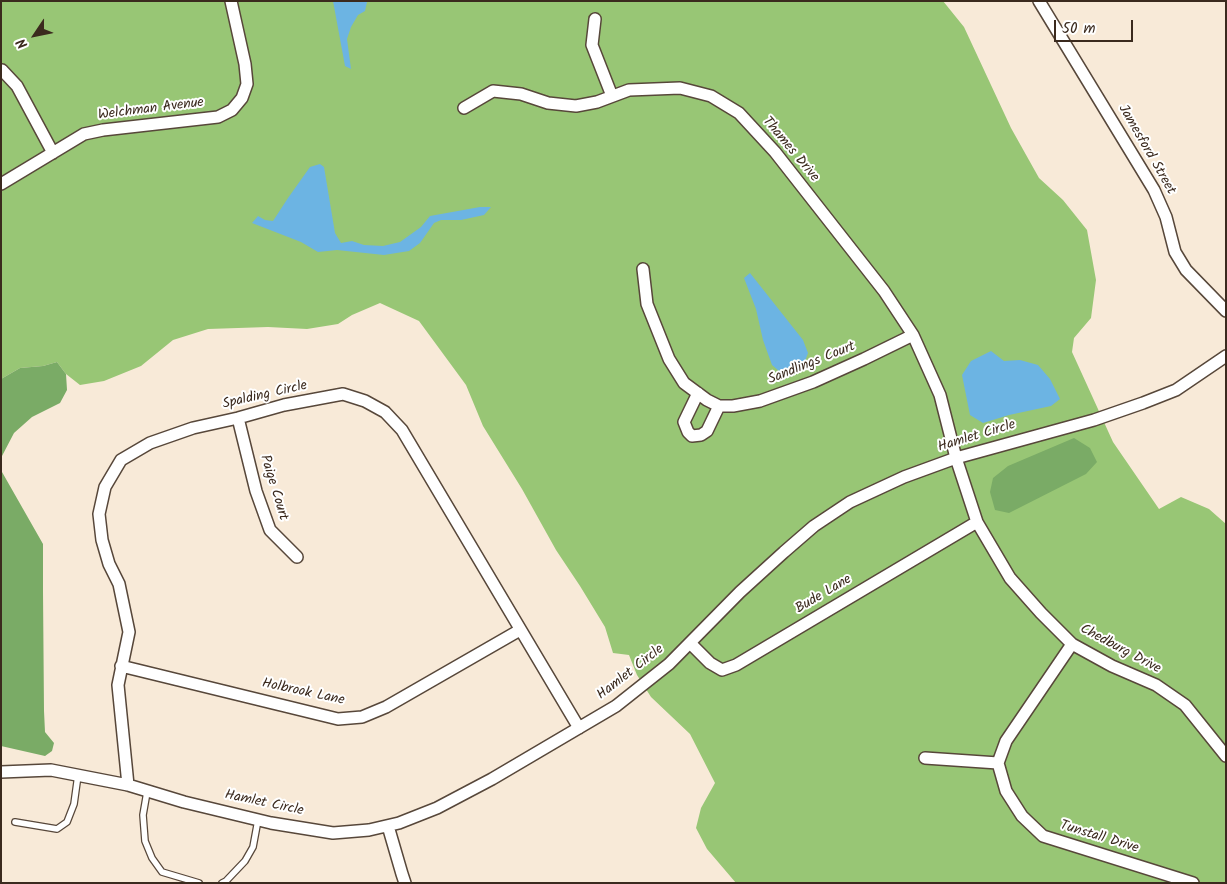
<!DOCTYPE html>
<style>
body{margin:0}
#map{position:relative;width:1227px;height:884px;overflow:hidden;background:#f8ead8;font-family:Kalam,sans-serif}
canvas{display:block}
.frame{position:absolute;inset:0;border:2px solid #3b2a1e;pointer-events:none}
.north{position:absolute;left:10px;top:10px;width:50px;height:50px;-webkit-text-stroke:4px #fff;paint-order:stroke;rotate:236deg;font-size:14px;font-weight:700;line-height:20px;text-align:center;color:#3b2a1e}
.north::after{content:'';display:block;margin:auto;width:18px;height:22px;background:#3b2a1e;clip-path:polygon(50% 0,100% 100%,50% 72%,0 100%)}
.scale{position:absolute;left:1054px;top:20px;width:79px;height:22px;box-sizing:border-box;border:2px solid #3b2a1e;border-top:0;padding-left:6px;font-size:15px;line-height:18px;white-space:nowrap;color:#3b2a1e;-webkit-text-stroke:4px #fff;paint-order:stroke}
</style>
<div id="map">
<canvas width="1227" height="884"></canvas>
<div class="frame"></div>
<div class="north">N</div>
<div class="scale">50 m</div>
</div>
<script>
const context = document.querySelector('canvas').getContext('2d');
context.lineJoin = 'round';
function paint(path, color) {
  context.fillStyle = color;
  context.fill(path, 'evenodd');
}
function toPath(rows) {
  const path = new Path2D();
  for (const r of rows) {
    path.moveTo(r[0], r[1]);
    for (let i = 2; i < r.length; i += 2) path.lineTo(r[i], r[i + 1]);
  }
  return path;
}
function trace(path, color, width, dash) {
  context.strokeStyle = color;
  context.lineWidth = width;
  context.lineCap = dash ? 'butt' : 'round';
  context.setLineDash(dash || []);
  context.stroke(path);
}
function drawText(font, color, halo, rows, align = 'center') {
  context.font = font + ' Kalam,sans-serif';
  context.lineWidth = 4;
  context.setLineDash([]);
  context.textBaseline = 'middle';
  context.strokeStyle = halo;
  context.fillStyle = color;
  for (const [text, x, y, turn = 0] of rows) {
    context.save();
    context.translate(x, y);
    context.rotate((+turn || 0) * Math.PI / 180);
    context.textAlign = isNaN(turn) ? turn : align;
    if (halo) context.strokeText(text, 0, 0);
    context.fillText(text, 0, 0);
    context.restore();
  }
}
paint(toPath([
 [1,1,943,1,964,27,1011,128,1039,178,1063,200,1087,230,1096,280,1091,318,1074,338,1072,352,1113,442,1159,509,1181,497,1209,509,1226,524,1226,883,736,883,707,849,696,828,701,808,715,783,690,734,651,697,637,675,629,655,613,653,605,627,580,586,556,550,522,489,483,426,466,385,419,321,380,303,352,315,338,324,307,329,268,327,208,329,173,340,141,366,104,381,80,385,66,374,57,362,43,366,20,368,1,379]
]), '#98c675');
paint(toPath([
 [57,362,66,374,67,390,60,403,32,417,14,433,2,456,2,472,43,544,43,592,44,711,45,732,54,743,52,751,45,756,1,746,1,379,20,368,43,366],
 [1074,438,1090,448,1097,462,1086,474,1009,513,995,510,990,492,993,478,1008,466]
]), '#7aab66');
paint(toPath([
 [333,1,367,2,365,11,358,15,351,27,347,39,351,69,345,66],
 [320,164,324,167,335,233,341,243,352,241,364,245,383,246,400,242,421,227,430,216,480,207,491,207,484,215,461,220,441,220,434,223,420,243,409,251,384,255,337,250,318,252,301,242,252,223,258,216,265,220,273,221,288,198,310,167],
 [750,273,803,340,808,353,805,361,790,368,779,371,772,365,763,340,756,309,744,278],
 [991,351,1004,361,1020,360,1038,365,1050,379,1060,399,1051,406,1009,415,983,423,970,415,962,375,971,361]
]), '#6cb4e3');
const lane = toPath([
 [147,792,143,815,145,841,152,858,162,872,199,883],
 [15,822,57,829,67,822,74,804,78,775],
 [222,883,226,881,245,861,253,847,258,820]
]);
const street = toPath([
 [1039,1,1154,190,1166,217,1175,252,1186,270,1226,311],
 [595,19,592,45,612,96],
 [2,70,17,86,53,153],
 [464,108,493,91,521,94,548,103,576,106,597,102,629,90,680,88,711,96,739,113,775,152,884,291,913,335,940,395,956,458,977,522,1010,578,1041,613,1072,644,1112,666,1156,685,1185,705,1226,756],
 [1,184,84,134,103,130,218,117,232,110,242,98,247,84,245,64,231,1],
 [643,269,647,304,669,359,684,383,707,400,719,406,733,406,760,401,813,382,864,359,913,335],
 [698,393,684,422,688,432,692,436,701,435,707,431,719,406],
 [238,418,256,491,270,530,297,557],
 [690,643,710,663,722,670,736,665,977,522],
 [1072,644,1006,741,998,763,1006,791,1022,816,1043,836,1193,883],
 [121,666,338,719,362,717,386,707,520,630],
 [925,758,998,763],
 [1,772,51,770,128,785,184,802,271,823,333,833,369,830,399,823,437,808,492,779,616,706,669,664,740,592,784,552,814,526,850,502,904,477,956,458,1094,420,1143,403,1176,390,1226,356],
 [128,785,118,685,129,632,119,584,109,564,102,540,99,514,105,487,121,460,150,443,193,428,238,418,284,405,343,394,365,401,385,412,402,430,579,728],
 [388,826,402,874,405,883]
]);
trace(lane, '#57473a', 8);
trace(street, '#57473a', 14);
trace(lane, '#fff', 5.5);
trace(street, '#fff', 11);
drawText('14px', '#3b2a1e', '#fff', [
 ["Welchman Avenue",151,110,-7],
 ["Thames Drive",790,150,50],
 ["Jamesford Street",1146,150,60],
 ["Sandlings Court",812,364,-22],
 ["Spalding Circle",265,396,-13],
 ["Hamlet Circle",977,437,-17],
 ["Paige Court",273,488,73],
 ["Bude Lane",824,595,-31],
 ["Chedburg Drive",1120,650,28],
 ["Hamlet Circle",631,673,-38],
 ["Holbrook Lane",303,693,12],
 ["Hamlet Circle",264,804,12],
 ["Tunstall Drive",1099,838,17]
]);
</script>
